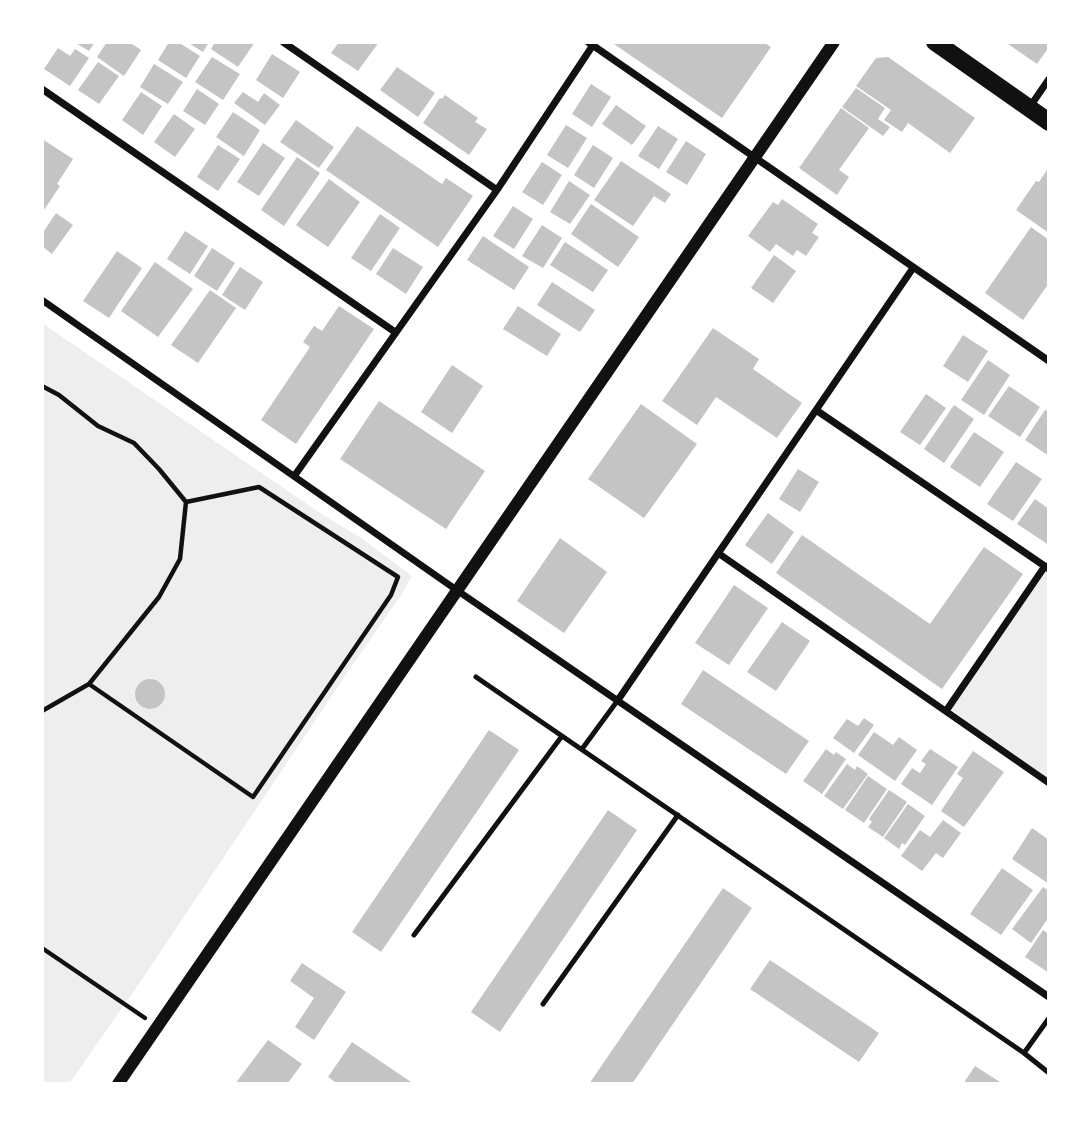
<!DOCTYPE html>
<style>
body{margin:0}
#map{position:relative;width:1091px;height:1126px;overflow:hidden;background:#fff;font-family:Barlow,sans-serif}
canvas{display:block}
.frame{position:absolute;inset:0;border:44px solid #fff;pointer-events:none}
</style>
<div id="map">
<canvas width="1091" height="1126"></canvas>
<div class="frame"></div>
</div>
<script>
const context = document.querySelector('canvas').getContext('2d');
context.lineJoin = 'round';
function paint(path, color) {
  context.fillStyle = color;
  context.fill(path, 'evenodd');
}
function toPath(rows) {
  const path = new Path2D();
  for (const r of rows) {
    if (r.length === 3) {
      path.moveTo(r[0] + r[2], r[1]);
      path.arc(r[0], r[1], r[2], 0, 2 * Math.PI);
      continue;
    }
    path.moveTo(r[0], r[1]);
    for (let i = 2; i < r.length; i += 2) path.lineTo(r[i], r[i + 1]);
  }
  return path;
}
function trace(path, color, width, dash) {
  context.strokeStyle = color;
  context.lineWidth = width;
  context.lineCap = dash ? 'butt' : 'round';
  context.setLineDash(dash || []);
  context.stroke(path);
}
paint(toPath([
 [42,323,320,513,361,538,412,576,402,594,353,664,143,978,69,1084,42,1084],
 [1045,566,1049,569,1049,783,946,711]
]), '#eee');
paint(toPath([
 [74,42,95,42,89,51],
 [107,42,129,42,141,50,124,76,97,57],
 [169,42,178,42,200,56,186,78,158,60],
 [187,42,209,42,203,52],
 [215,42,255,42,238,67,211,49],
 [339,42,379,42,358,71,331,53],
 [611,42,763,42,771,47,722,118],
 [1005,42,1049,42,1049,47,1037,64],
 [58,48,70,56,75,49,89,58,70,86,44,69],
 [272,54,300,72,283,98,256,80],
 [212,57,240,74,223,100,195,82],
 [888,57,975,118,950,153,908,123,902,132,884,120,891,110,856,86,876,58],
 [98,62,119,76,99,104,78,90],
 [154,64,183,82,168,104,140,87],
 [397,67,435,93,418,117,380,90],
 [591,84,611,97,592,127,572,114],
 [856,88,885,108,878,119,890,127,883,136,842,107],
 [197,89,219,104,205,125,183,111],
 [141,92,162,106,143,135,122,120],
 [243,92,258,102,264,93,280,105,265,125,234,103],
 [445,95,478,118,475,122,487,129,469,155,423,123,440,98,442,99],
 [616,105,646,126,632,145,602,124],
 [841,108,869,128,839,170,849,177,837,195,799,168],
 [233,112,260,130,244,156,216,137],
 [174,114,195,129,175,157,154,142],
 [296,120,334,147,319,168,280,142],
 [566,125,587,138,568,168,547,155],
 [357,126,442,184,446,178,473,196,438,247,326,170],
 [658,126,678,139,659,169,638,156],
 [42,139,73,159,57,184,60,186,42,213],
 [686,141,706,154,687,185,666,172],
 [263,143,285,158,259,196,237,182],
 [218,145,240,159,218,191,197,177],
 [593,145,613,158,594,188,574,175],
 [297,157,320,173,284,226,261,210],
 [621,161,671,194,665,203,654,196,633,226,594,200],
 [542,162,562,175,543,205,522,192],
 [1047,170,1049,171,1049,233,1016,210,1036,181,1039,182],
 [329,179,360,202,328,247,296,225],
 [569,181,590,195,570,224,550,212],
 [782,199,818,224,812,233,819,237,806,256,797,250,793,256,776,244,770,252,748,236,773,202,778,205],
 [591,204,639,237,618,267,571,234],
 [513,206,533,219,514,249,493,236],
 [56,213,73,225,52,254,42,246,42,234],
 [380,214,400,228,371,271,351,258],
 [542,225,562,238,543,268,522,256],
 [1031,227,1049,240,1049,283,1023,320,985,293],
 [185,231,208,246,190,274,167,259],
 [483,236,529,267,514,290,467,260],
 [565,242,608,270,593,292,550,265],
 [212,248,235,263,217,291,194,276],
 [393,248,423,267,406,294,376,274],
 [117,251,142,268,109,318,83,301],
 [774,255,796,271,773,303,751,288],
 [155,262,193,289,158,337,121,311],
 [240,267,263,282,245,310,222,295],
 [552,282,595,310,580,332,537,305],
 [210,290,236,308,198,363,171,345],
 [339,306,374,329,296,444,261,420,310,347,303,342,314,326,322,331],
 [518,306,561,334,547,356,503,329],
 [713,328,759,359,753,369,802,403,777,438,716,397,697,425,662,401],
 [963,335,988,351,968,382,943,366],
 [988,360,1010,375,984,415,961,400],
 [452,365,483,386,452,433,421,412],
 [1009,386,1040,407,1020,437,988,416],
 [926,394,946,408,920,445,900,432],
 [379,401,485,471,446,529,340,459],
 [641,404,697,444,644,518,588,479],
 [954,405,974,419,944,463,924,449],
 [1045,410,1049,412,1049,456,1025,440],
 [974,432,1004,452,980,487,950,467],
 [1016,462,1042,479,1013,521,987,504],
 [798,469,819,482,800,512,779,499],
 [1035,499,1049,509,1049,545,1017,524],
 [768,513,794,532,772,564,745,545],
 [802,535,930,624,984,547,1023,574,942,689,776,573],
 [560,538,607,572,564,633,517,601],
 [734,585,768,608,729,665,695,643],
 [782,622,810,641,776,691,747,672],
 [703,670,809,741,786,774,681,704],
 [150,694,15],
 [864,718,874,725,854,753,833,738,847,719,858,726],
 [489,730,519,750,381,952,352,932],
 [874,732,893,745,899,737,917,750,895,781,858,755],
 [826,749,834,755,836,752,846,759,822,794,803,781],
 [930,749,958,767,932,805,901,784,912,768,920,773,926,764,921,761],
 [973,751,1004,772,964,827,941,811,963,778,957,774],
 [847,764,855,770,857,766,868,774,843,809,824,796],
 [868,776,887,789,864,823,845,810],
 [889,790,907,802,883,837,868,827,872,822,869,819],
 [908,804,925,816,905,845,902,843,899,849,884,838],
 [608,810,637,830,500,1032,471,1012],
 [943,820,961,833,943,858,936,853,922,871,901,856,920,830,930,837],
 [1032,828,1049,840,1049,884,1012,859],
 [1002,868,1033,890,1001,935,970,914],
 [1043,887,1049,891,1049,917,1031,943,1012,929],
 [723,888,752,908,632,1084,589,1084],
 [1043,930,1049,934,1049,973,1025,957],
 [770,960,879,1033,859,1062,750,989],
 [302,963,346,992,314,1040,295,1027,314,998,290,981],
 [268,1040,302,1064,287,1084,235,1084],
 [352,1042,414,1084,338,1084,328,1077],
 [975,1066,1003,1084,963,1084]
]), '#c4c4c4');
trace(toPath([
 [42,386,59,395,98,426,134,443,159,469,186,502,180,559,159,597,89,684,42,711],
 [89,684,253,797,391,595,398,577,259,487,186,502],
 [42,948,145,1018]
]), '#111', 4.5);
trace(toPath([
 [476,677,1024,1053],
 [582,749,618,700],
 [414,935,562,736],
 [543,1004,678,815],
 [1049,1018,1024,1053,1049,1073]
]), '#111', 5);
trace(toPath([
 [283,42,497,190],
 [588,42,1049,361],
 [42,89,395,332],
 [1029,108,1049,79],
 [42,300,458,591,1049,997],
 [816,410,1049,569],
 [295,475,497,190,593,45],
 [718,553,1049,783],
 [618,700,913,268],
 [946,711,1045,566]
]), '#111', 7);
trace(toPath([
 [118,1084,834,42]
]), '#111', 12);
trace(toPath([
 [935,42,1049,122]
]), '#111', 18);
</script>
